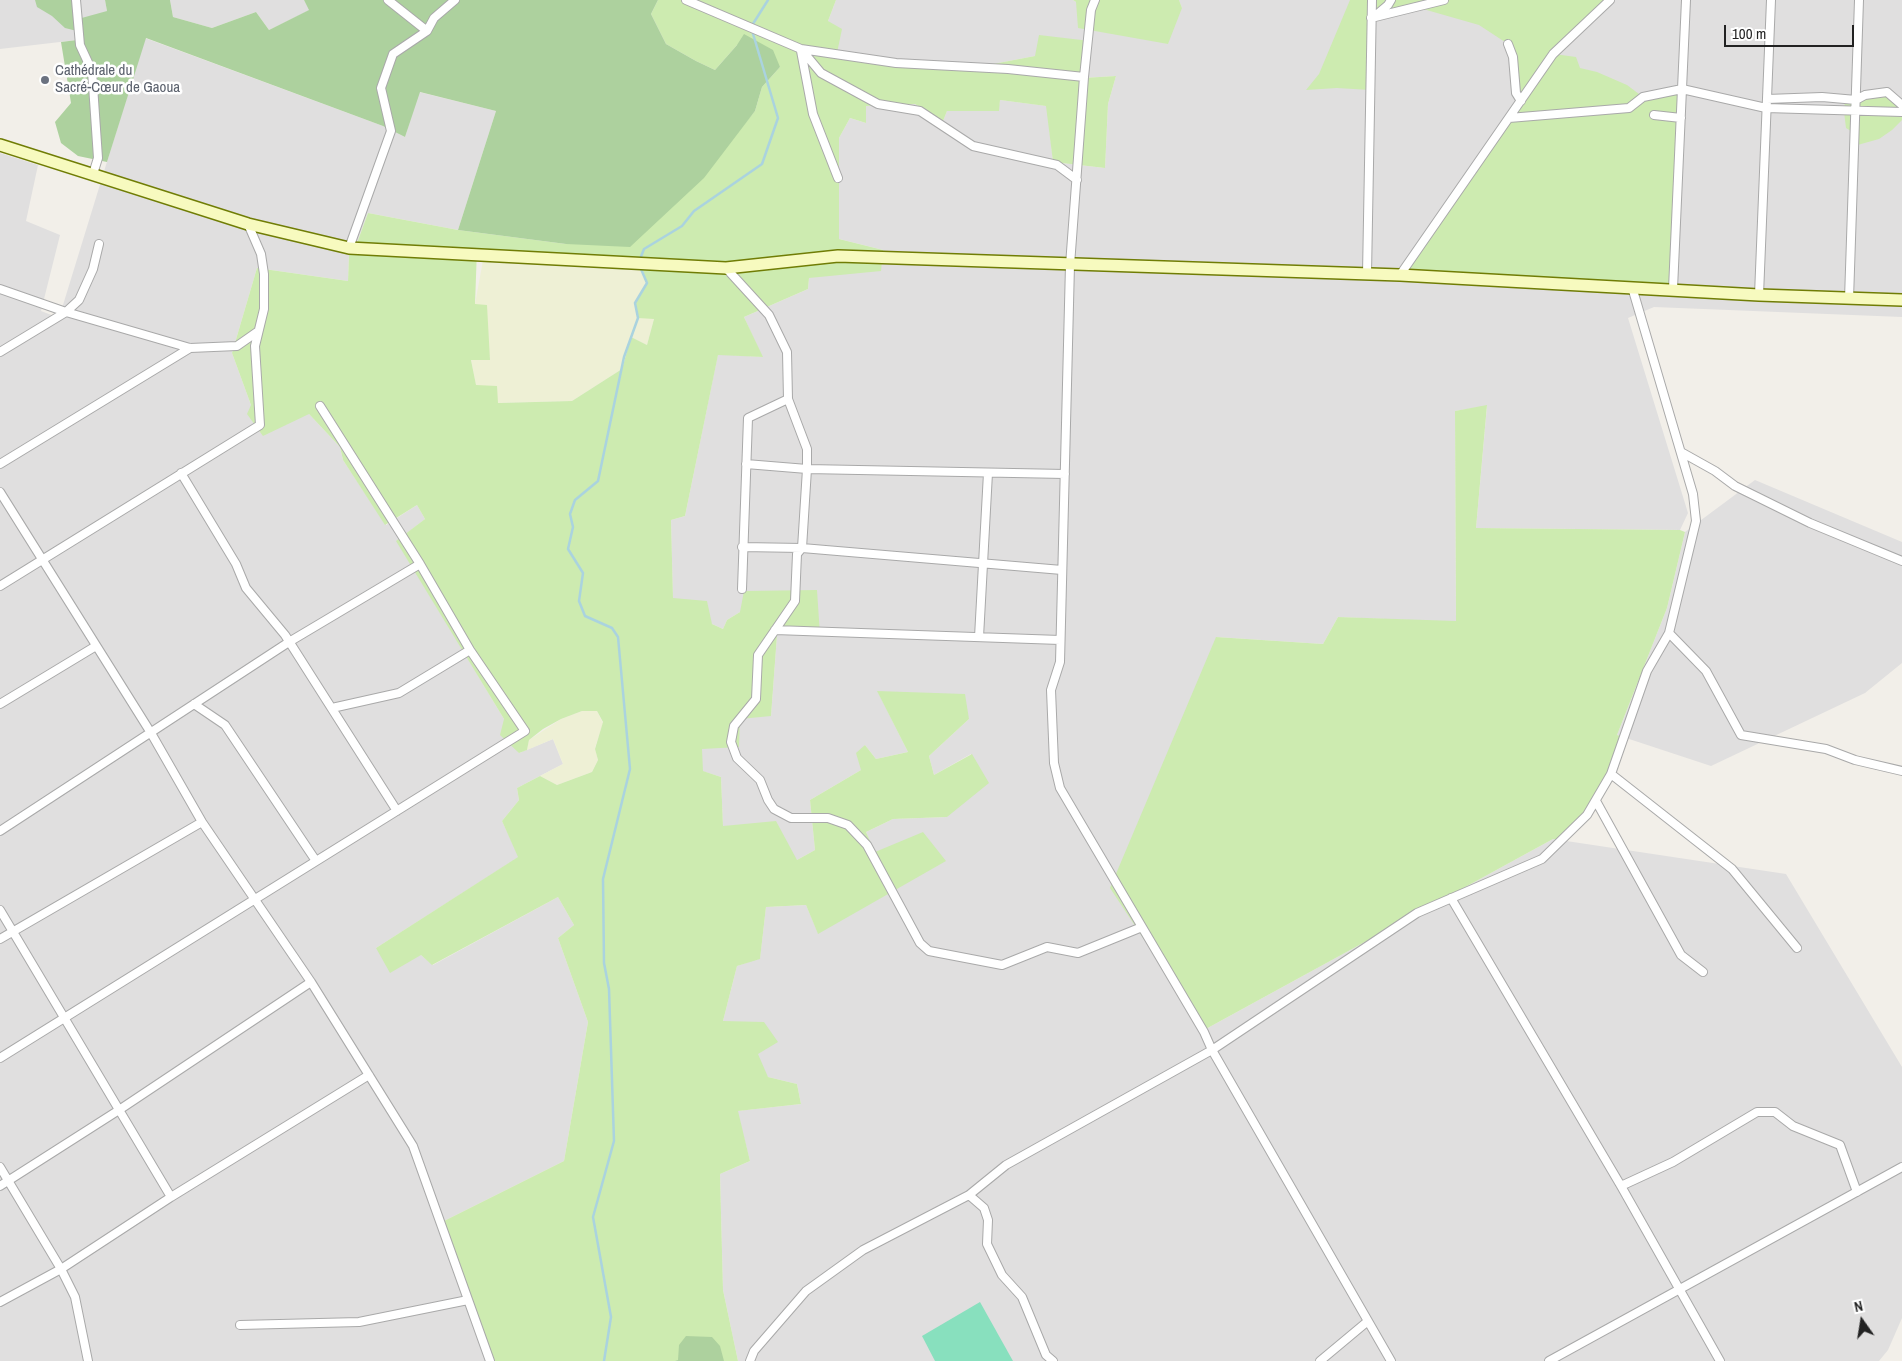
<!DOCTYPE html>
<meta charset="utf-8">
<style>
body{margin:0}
#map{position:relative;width:1902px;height:1361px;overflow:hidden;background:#f2efe9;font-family:"Archivo Narrow",sans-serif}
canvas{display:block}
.north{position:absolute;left:1837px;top:1296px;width:50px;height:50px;-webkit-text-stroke:4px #fff;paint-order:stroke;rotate:347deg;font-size:14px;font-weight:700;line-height:20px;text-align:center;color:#222}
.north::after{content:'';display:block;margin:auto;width:18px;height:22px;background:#222;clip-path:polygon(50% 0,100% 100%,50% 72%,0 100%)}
.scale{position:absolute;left:1724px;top:25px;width:130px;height:22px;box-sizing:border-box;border:2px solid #222;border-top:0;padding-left:6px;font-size:15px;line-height:18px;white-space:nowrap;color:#222;-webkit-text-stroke:4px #fff;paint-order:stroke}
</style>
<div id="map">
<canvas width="1902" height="1361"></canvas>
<div class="north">N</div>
<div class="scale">100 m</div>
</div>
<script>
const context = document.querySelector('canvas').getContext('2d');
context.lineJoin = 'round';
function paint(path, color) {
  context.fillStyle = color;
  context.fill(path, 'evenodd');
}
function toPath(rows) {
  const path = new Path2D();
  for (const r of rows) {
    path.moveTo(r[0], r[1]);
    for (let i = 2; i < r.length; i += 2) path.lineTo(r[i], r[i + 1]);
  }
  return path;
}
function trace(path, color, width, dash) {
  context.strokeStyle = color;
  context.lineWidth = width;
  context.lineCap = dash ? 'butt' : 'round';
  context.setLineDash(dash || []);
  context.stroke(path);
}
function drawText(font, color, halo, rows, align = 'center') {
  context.font = font + ' "Archivo Narrow",sans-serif';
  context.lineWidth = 5;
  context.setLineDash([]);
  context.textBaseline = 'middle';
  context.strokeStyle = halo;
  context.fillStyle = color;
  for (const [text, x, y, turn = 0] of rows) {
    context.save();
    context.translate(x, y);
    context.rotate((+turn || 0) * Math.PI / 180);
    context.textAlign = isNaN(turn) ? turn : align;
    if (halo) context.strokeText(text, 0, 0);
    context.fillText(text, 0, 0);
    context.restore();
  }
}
paint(toPath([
 [0,0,105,0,107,11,77,40,0,49],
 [170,0,304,0,310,10,269,30,256,12,212,28,173,17],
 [836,0,1073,0,1076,2,1182,8,1179,0,1902,0,1902,317,1654,307,1628,318,1688,513,1680,530,1476,528,1487,406,1455,411,1456,622,1338,617,1323,644,1216,637,1204,1030,1553,839,1786,874,1902,1067,1902,1318,1888,1350,1879,1361,738,1361,723,1290,720,1174,750,1161,737,1111,801,1104,797,1084,768,1077,723,1021,737,966,760,958,766,907,806,905,818,933,874,852,866,832,893,819,947,817,971,754,934,775,929,756,969,719,878,692,908,752,876,759,865,745,861,770,810,800,815,850,797,860,723,827,721,777,702,771,702,748,739,715,771,716,777,635,740,612,727,620,723,629,712,624,673,599,671,520,685,516,718,354,762,357,744,317,808,289,809,278,883,250,839,239,839,138,850,118,866,123,866,106,915,104,943,121,947,111,998,111,1000,100,1047,106,1053,162,1105,168,1108,104,1116,76,1083,78,1035,56,972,68,837,54,828,21],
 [145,38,383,126,405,137,419,92,496,111,458,230,368,213,357,243,349,255,348,281,257,268,232,353,251,405,309,414,340,447,343,460,386,525,417,505,425,519,397,541,504,719,519,753,553,739,563,764,517,788,519,800,502,821,519,857,376,948,421,955,433,965,558,897,574,925,558,938,588,1022,564,1161,440,1223,490,1361,0,1361,0,153,38,165,26,221,60,235,41,311,59,318],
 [1755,480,1902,542,1902,663,1865,693,1711,766,1617,735,1667,608,1685,532]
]), '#e0dfdf');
paint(toPath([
 [484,255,640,262,647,283,635,303,654,319,647,345,631,337,622,369,572,401,497,403,476,386,471,359,490,359,475,304],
 [582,711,597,711,603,723,595,748,598,760,592,772,557,785,540,776,563,764,553,739,527,750,529,740,561,719]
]), '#eef0d5');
paint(toPath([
 [658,0,836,0,828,21,842,29,837,53,972,68,1035,56,1039,35,1090,41,1083,78,1116,76,1108,104,1105,168,1053,162,1046,106,1000,100,999,111,947,111,943,121,915,104,866,106,866,123,850,118,839,138,839,239,883,250,881,271,809,278,808,289,744,317,763,357,718,355,685,516,671,520,673,598,707,601,712,624,723,629,727,620,740,612,744,591,817,590,820,635,777,635,771,716,740,719,739,747,702,749,703,771,721,777,723,826,776,821,797,860,815,850,810,800,861,770,856,753,865,745,876,759,908,752,877,691,965,694,969,719,929,756,934,775,972,754,989,783,947,817,893,819,866,832,875,852,923,832,946,861,818,934,806,905,766,907,760,959,737,966,723,1021,764,1022,778,1042,758,1054,768,1077,797,1084,801,1104,738,1111,750,1161,720,1174,723,1290,738,1361,490,1361,440,1223,564,1161,588,1022,558,938,574,925,558,897,432,965,421,955,390,973,376,948,518,857,502,821,519,800,517,788,540,776,557,785,592,772,598,760,595,749,603,722,597,711,582,711,561,719,543,729,529,740,527,750,519,753,500,735,504,719,396,541,425,519,417,505,385,525,343,460,340,447,309,414,263,436,247,414,251,405,232,353,257,268,348,281,349,255,357,243,368,213,458,230,566,244,731,140,755,111,762,87,780,67,737,45,715,70,696,61,666,44,651,14],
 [477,249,640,262,647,283,635,303,638,318,654,319,647,345,631,337,622,369,572,401,498,403,497,386,476,385,471,360,490,360,487,305,475,304],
 [1073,0,1179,0,1182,8,1168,44,1078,28,1076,2],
 [1350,0,1610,0,1554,54,1576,57,1580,68,1597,72,1627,85,1643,97,1682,89,1673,289,1400,275,1521,101,1508,44,1479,25,1416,7,1372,18,1370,90,1337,88,1306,90,1319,74],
 [1887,92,1902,105,1902,120,1892,130,1879,139,1854,146,1854,133,1846,128,1844,112,1845,99],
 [1487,405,1476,528,1680,530,1685,532,1667,608,1617,735,1624,737,1611,774,1587,815,1561,840,1553,839,1204,1030,1110,888,1216,637,1323,644,1338,617,1456,621,1455,411]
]), '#cdebb0');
paint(toPath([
 [35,0,76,0,78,19,107,11,105,0,170,0,173,17,212,28,256,12,269,30,309,10,304,0,658,0,651,14,666,44,696,61,715,70,737,45,744,34,773,50,780,67,762,87,755,111,704,178,630,247,566,244,458,230,496,111,420,92,405,137,383,126,146,38,107,162,78,156,61,143,55,122,71,103,61,42,77,40,77,31,65,28,52,16,37,7],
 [686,1336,712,1337,720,1346,724,1361,675,1361,678,1360,679,1345]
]), '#add19e');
paint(toPath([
 [980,1302,1013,1361,935,1361,922,1336]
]), '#88e0be');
trace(toPath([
 [640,259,644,249,682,226,694,211,762,164,778,118,751,27,768,0],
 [604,1361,611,1317,593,1217,614,1141,609,989,604,963,603,879,630,769,618,637,612,628,585,616,579,601,583,573,568,549,573,527,570,514,575,500,598,481,624,357,638,318,635,303,647,283,641,269]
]), '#aad3df', 2.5);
const street = toPath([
 [76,0,80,45,92,71,98,158,93,174],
 [388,0,427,31],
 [686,0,801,49,896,63,1008,69,1084,77],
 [1095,0,1091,10,1084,77,1070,265,1060,662,1051,690,1054,763,1060,788,1204,1032,1212,1050,1391,1361],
 [1375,16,1388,5,1391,0],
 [1371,18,1444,0],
 [1508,44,1513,57,1516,93,1521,101],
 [801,49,821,73,878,104,920,111,973,146,1057,165,1077,180],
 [801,51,813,114,838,178],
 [1767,99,1822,97,1856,100,1865,95,1887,92,1902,105],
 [1654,115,1681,118],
 [1509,118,1629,108,1643,97,1682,89,1766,108,1902,112],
 [349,248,391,131,381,88,393,54,427,31,434,18,455,0],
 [726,268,769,315,787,352,788,399,807,449,807,469,802,548,797,554,795,601,758,655,756,699,734,726,731,742,737,758,760,780,768,800,774,809,791,818,828,818,848,825,867,845,920,943,929,951,1002,965,1047,947,1078,953,1142,927],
 [1367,274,1372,0],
 [1400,275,1553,54,1610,0],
 [0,289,66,312,190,348,237,346,257,332],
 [1673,289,1686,0],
 [1759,295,1771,0],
 [1849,299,1859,0],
 [0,352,66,312,79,300,93,269,99,244],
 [1681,452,1715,471,1735,486,1810,523,1902,561],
 [0,464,190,348],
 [746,464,807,469,1065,474],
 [181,473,236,564,246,588,285,635,397,811],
 [0,492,151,733,202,822,311,982,413,1146,490,1361],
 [742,547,802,548,1062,570],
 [0,586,260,425,255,346,264,309,264,274,261,254,248,224],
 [742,589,748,418,788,399],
 [775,630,1060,640],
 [1669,633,1706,671,1741,735,1826,749,1855,760,1902,771],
 [979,637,988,473],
 [0,704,96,646],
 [194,704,225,725,316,861],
 [332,708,399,693,470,650],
 [1611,774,1732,869,1797,948],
 [1596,801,1681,955,1703,972],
 [0,831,289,642,420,564],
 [1451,898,1621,1186,1720,1361],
 [0,910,171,1197],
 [0,939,202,822],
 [0,1058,525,731,470,650,420,564,320,406],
 [0,1167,61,1269,75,1297,88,1361],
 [0,1186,119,1110,311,982],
 [1621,1186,1673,1162,1757,1112,1775,1112,1793,1126,1840,1145,1857,1192],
 [969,1195,984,1208,988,1220,987,1244,1002,1275,1022,1297,1046,1355,1053,1361],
 [0,1302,61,1269,171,1197,369,1075],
 [240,1325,359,1322,468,1300],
 [750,1361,754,1351,806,1291,863,1250,969,1195,1006,1165,1212,1050,1417,913,1542,859,1587,815,1611,774,1647,671,1669,633,1696,521,1693,494,1632,287],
 [1320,1361,1368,1321],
 [1549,1361,1902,1167]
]);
const secondary = toPath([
 [0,145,248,224,349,248,726,268,838,256,1400,275,1759,295,1902,300]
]);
trace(street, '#a9a9a9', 10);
trace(secondary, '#707d05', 14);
trace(street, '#fff', 8);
trace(secondary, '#f7fabf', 11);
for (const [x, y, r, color] of [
 [45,80,5,"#6b7280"]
]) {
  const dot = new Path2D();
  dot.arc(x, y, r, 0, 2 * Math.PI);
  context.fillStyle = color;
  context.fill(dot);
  trace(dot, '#fff', 2);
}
drawText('15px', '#5b616d', '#fff', [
 ["Cathédrale du",55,71],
 ["Sacré-Cœur de Gaoua",55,88]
], 'left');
</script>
